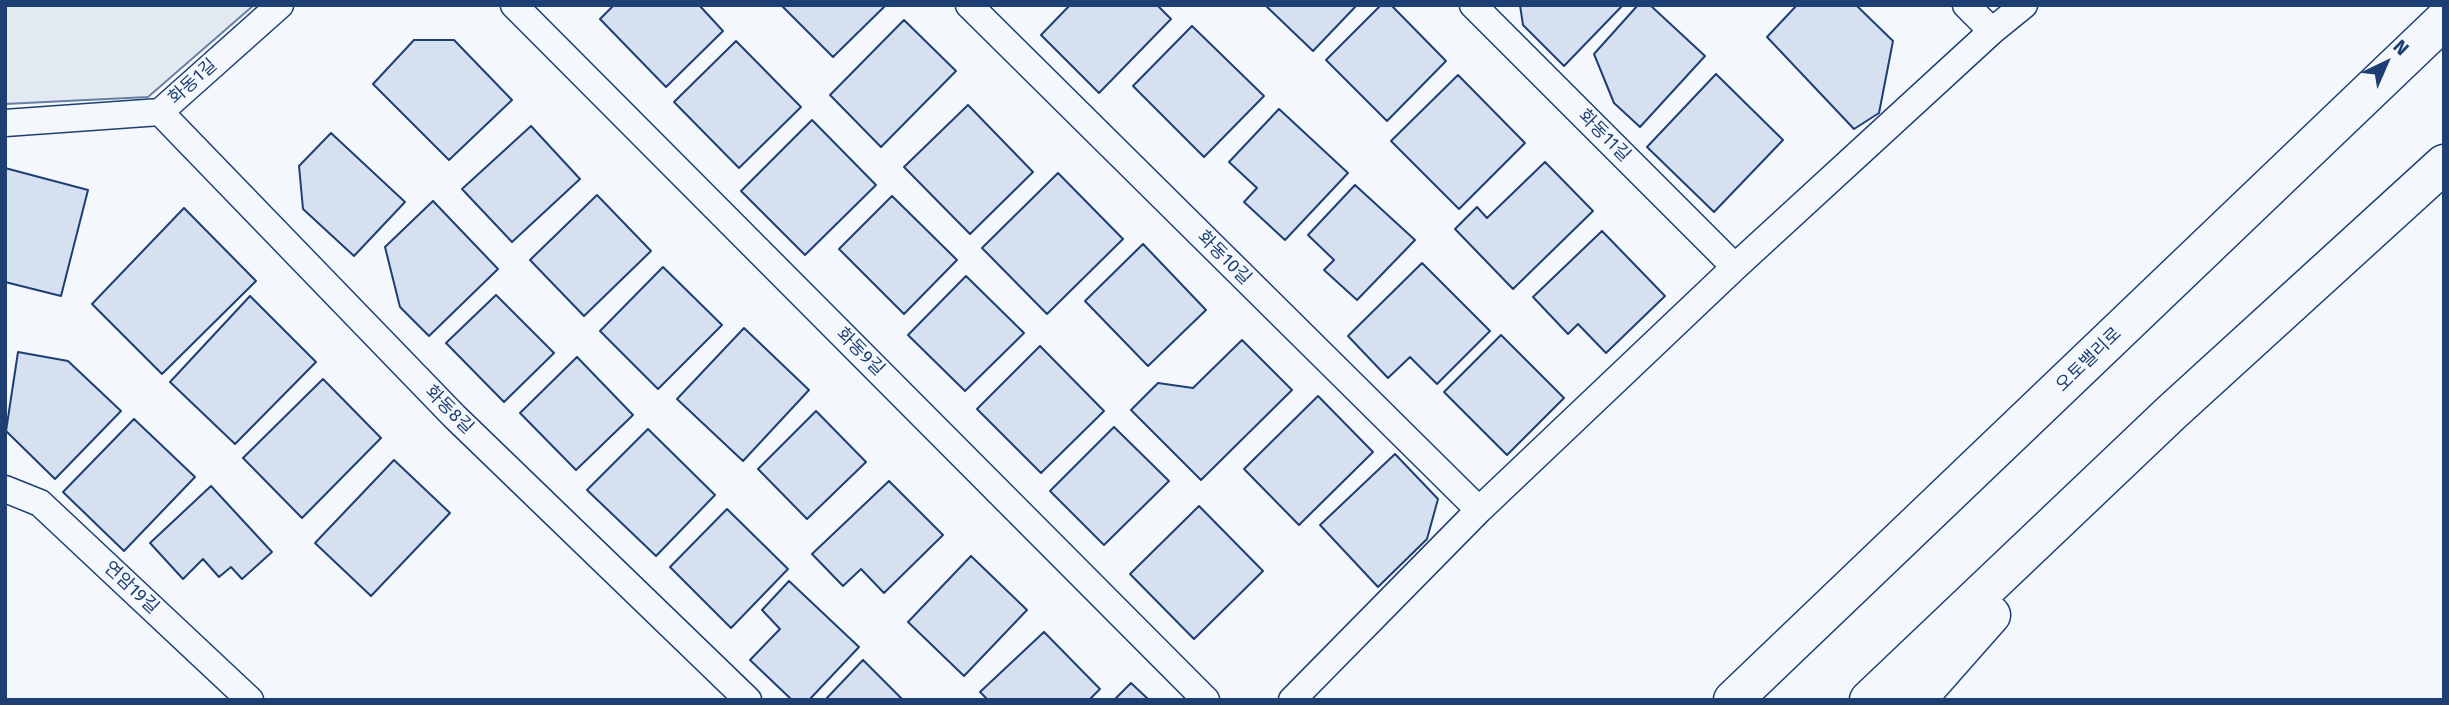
<!DOCTYPE html>
<meta charset="utf-8">
<style>
body{margin:0}
#map{position:relative;width:2449px;height:705px;overflow:hidden;background:#f4f7fb;font-family:"Fira Sans",sans-serif}
canvas{display:block}
.frame{position:absolute;inset:0;border:7px solid #1d3f73;pointer-events:none}
.north{position:absolute;left:2351px;top:28px;width:70px;height:70px;-webkit-text-stroke:5px #f4f7fb;paint-order:stroke;rotate:44deg;font-size:19px;font-weight:700;line-height:28px;text-align:center;color:#1d3f73}
.north::after{content:'';display:block;margin:auto;width:24px;height:32px;background:#1d3f73;clip-path:polygon(50% 0,100% 100%,50% 72%,0 100%)}
</style>
<div id="map">
<canvas width="2449" height="705"></canvas>
<div class="frame"></div>
<div class="north">N</div>
</div>
<script>
const context = document.querySelector('canvas').getContext('2d');
context.lineJoin = 'round';
function paint(path, color) {
  context.fillStyle = color;
  context.fill(path, 'evenodd');
}
function toPath(rows) {
  const path = new Path2D();
  for (const r of rows) {
    path.moveTo(r[0], r[1]);
    for (let i = 2; i < r.length; i += 2) path.lineTo(r[i], r[i + 1]);
  }
  return path;
}
function trace(path, color, width, dash) {
  context.strokeStyle = color;
  context.lineWidth = width;
  context.lineCap = dash ? 'butt' : 'round';
  context.setLineDash(dash || []);
  context.stroke(path);
}
function drawText(font, color, halo, rows, align = 'center') {
  context.font = font + ' "Fira Sans","Noto Sans KR",sans-serif';
  context.lineWidth = 5;
  context.setLineDash([]);
  context.textBaseline = 'middle';
  context.strokeStyle = halo;
  context.fillStyle = color;
  for (const [text, x, y, turn = 0] of rows) {
    context.save();
    context.translate(x, y);
    context.rotate((+turn || 0) * Math.PI / 180);
    context.textAlign = isNaN(turn) ? turn : align;
    if (halo) context.strokeText(text, 0, 0);
    context.fillText(text, 0, 0);
    context.restore();
  }
}
const green = toPath([
 [5,5,254,5,148,97,5,104,5,5]
]);
paint(green, '#e3e9f0');
trace(green, '#687fa3', 2);
const building = toPath([
 [614,5,699,5,723,31,666,87,600,19,614,5],
 [781,5,886,5,833,57,781,5],
 [1070,5,1157,5,1171,19,1099,93,1041,35,1070,5],
 [1265,5,1357,5,1313,51,1265,5],
 [1381,5,1391,5,1446,61,1387,121,1326,60,1381,5],
 [1520,5,1623,5,1564,66,1523,25,1520,5],
 [1638,5,1650,5,1705,56,1640,127,1614,103,1594,54,1638,5],
 [1797,5,1856,5,1893,41,1879,113,1854,129,1767,37,1797,5],
 [904,20,956,71,881,147,830,95,904,20],
 [1192,26,1264,96,1204,157,1133,86,1192,26],
 [414,40,454,40,512,100,449,160,373,84,414,40],
 [736,41,801,107,739,168,674,102,736,41],
 [1716,74,1783,140,1714,212,1647,147,1716,74],
 [1458,75,1525,143,1459,209,1391,141,1458,75],
 [968,105,1033,172,970,234,904,167,968,105],
 [1279,109,1348,173,1285,240,1244,202,1257,188,1229,162,1279,109],
 [812,120,876,185,805,255,741,191,812,120],
 [531,126,580,179,512,242,462,189,531,126],
 [331,133,405,202,354,256,303,209,299,166,331,133],
 [1545,162,1593,211,1513,289,1455,229,1477,207,1487,218,1545,162],
 [5,168,88,190,61,296,5,282,5,168],
 [1058,173,1123,239,1047,314,982,248,1058,173],
 [1355,185,1415,240,1357,300,1324,270,1334,260,1308,235,1355,185],
 [597,195,651,251,584,316,530,260,597,195],
 [892,196,957,260,904,314,839,249,892,196],
 [433,201,498,269,429,336,400,307,385,247,433,201],
 [184,208,256,281,162,374,92,304,184,208],
 [1602,231,1665,296,1606,353,1578,324,1568,334,1533,297,1602,231],
 [1143,244,1206,310,1148,366,1085,301,1143,244],
 [1422,263,1490,331,1437,384,1410,357,1388,378,1348,336,1422,263],
 [663,267,722,325,658,389,600,331,663,267],
 [966,276,1024,333,965,391,908,335,966,276],
 [496,295,554,353,504,402,446,343,496,295],
 [250,296,316,362,235,444,170,382,250,296],
 [744,328,809,390,743,461,677,399,744,328],
 [1501,335,1564,398,1507,455,1444,392,1501,335],
 [1242,340,1292,390,1201,480,1131,410,1158,383,1193,388,1242,340],
 [1040,346,1104,411,1041,473,977,409,1040,346],
 [18,352,68,361,121,411,55,479,6,431,18,352],
 [577,357,633,415,576,470,520,413,577,357],
 [323,379,381,438,302,518,243,458,323,379],
 [1318,396,1373,452,1299,525,1244,469,1318,396],
 [816,411,866,462,807,519,758,469,816,411],
 [134,419,195,477,124,551,63,492,134,419],
 [1114,427,1169,481,1104,545,1050,491,1114,427],
 [648,429,715,495,656,556,587,490,648,429],
 [1395,454,1438,499,1427,539,1378,587,1320,525,1395,454],
 [394,460,450,513,371,596,315,543,394,460],
 [889,481,943,535,884,593,861,569,843,586,812,554,889,481],
 [211,486,272,552,242,579,231,567,219,577,203,559,183,579,150,543,211,486],
 [1199,506,1263,571,1194,639,1130,574,1199,506],
 [727,509,788,569,731,628,670,567,727,509],
 [971,556,1027,610,964,676,908,622,971,556],
 [789,581,859,647,809,700,792,700,750,660,780,629,762,610,789,581],
 [1044,632,1100,689,1089,700,988,700,980,692,1044,632],
 [863,660,903,700,825,700,863,660],
 [1131,683,1149,700,1114,700,1131,683]
]);
paint(building, '#d5e0f0');
trace(building, '#1d3f73', 2);
const lane = toPath([
 [514,5,1206,700],
 [969,5,1479,510],
 [1473,5,1735,267],
 [1966,5,1992,31],
 [160,112,454,416,748,700],
 [5,123,160,112,280,5],
 [5,489,40,503,250,700],
 [1292,700,1479,510,1735,267,1992,31,2024,5]
]);
const highway = toPath([
 [1733,700,2444,20],
 [1869,700,2172,412,2444,164],
 [1916,700,1991,615]
]);
trace(lane, '#1d3f73', 29);
trace(highway, '#1d3f73', 41);
trace(lane, '#f4f7fb', 26);
trace(highway, '#f4f7fb', 38);
drawText('18px', '#1d3f73', '#f4f7fb', [
 ["화동1길",193,82,-42],
 ["화동11길",1604,136,45],
 ["화동10길",1224,258,45],
 ["화동9길",860,352,45],
 ["오토밸리로",2089,360,-44],
 ["화동8길",449,410,45],
 ["연암19길",131,588,43]
]);
</script>
